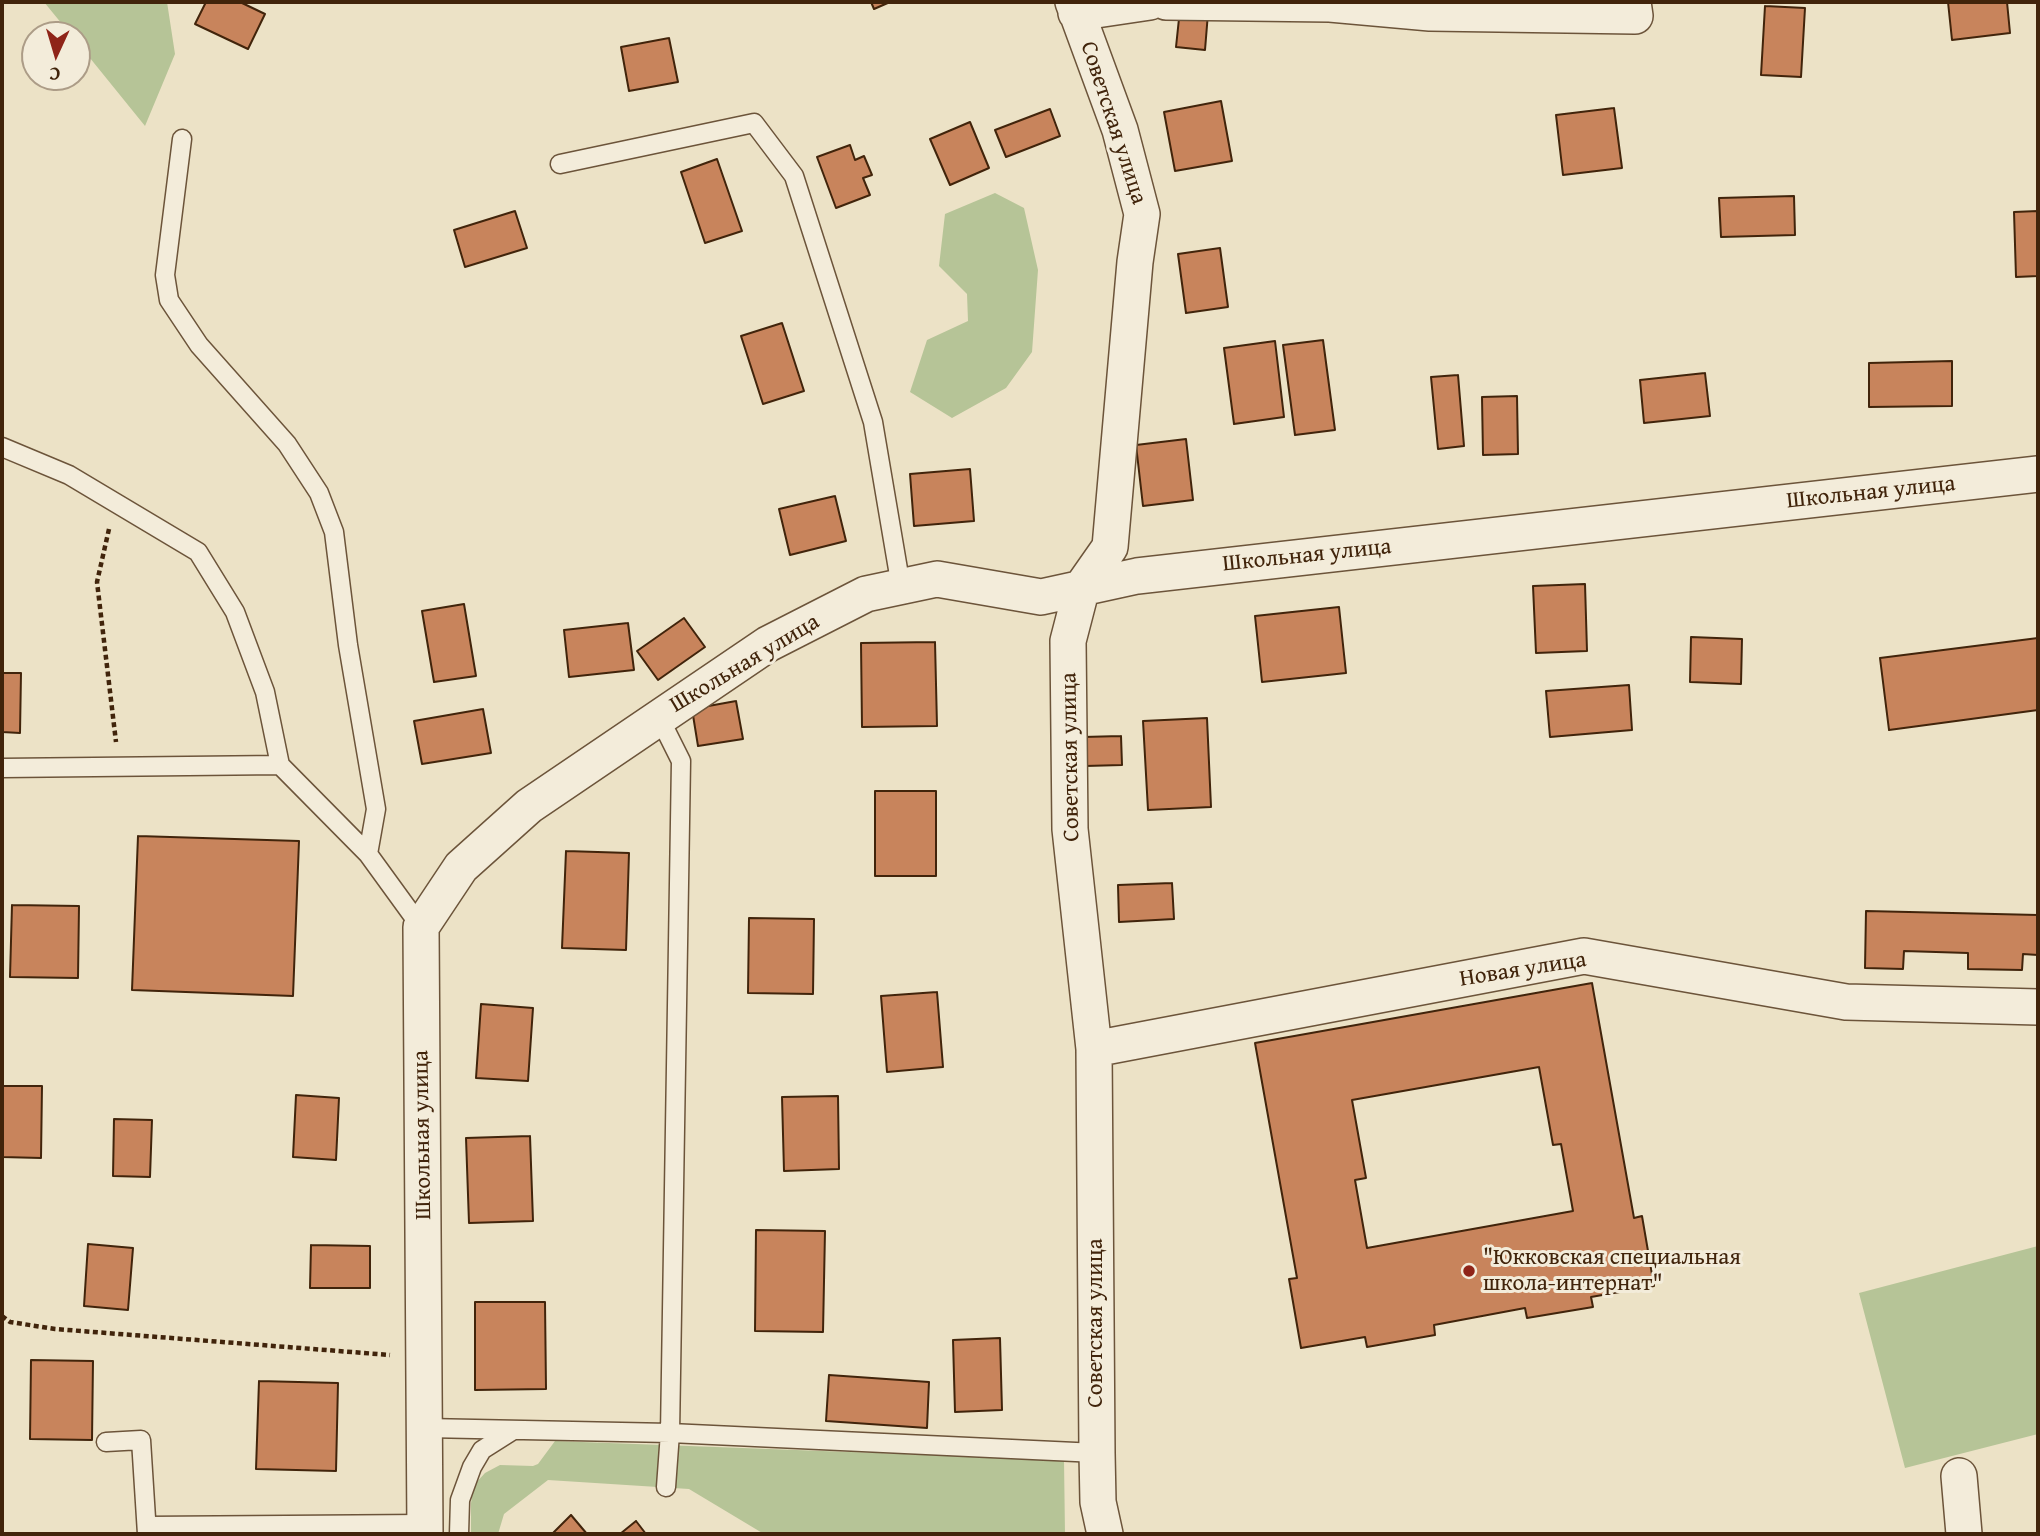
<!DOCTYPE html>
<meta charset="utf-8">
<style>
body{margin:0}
#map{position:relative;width:2040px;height:1536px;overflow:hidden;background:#ece2c6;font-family:"Gentium Book Plus",serif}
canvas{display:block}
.frame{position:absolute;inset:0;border:4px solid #41240b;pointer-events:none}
.north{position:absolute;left:21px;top:21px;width:70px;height:70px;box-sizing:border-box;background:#f3ecda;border:2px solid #ac9c87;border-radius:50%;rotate:184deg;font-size:19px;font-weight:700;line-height:28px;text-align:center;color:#41240b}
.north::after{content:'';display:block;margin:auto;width:24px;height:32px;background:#8f2418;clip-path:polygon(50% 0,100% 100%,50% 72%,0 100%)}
</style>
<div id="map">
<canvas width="2040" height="1536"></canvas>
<div class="frame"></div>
<div class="north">С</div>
</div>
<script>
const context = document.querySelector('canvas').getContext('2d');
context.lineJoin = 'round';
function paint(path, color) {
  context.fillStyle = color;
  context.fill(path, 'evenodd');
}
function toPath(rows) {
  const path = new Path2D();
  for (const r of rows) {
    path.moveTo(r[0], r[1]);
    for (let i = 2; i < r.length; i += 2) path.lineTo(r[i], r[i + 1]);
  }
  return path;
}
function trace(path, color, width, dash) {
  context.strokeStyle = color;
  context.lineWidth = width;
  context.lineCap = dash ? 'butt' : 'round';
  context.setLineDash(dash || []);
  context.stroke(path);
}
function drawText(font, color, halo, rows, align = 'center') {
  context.font = font + ' "Gentium Book Plus",serif';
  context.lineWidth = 6;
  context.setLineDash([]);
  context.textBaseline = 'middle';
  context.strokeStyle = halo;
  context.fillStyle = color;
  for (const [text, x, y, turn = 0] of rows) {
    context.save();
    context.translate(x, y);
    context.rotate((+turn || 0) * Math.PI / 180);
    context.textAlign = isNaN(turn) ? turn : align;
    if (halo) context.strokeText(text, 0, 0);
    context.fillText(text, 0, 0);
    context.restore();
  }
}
paint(toPath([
 [44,2,167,2,175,54,145,126,77,42,77,35,71,35],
 [995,193,1024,208,1038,270,1032,352,1006,388,952,418,910,392,927,340,968,321,967,294,939,266,945,214],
 [2038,1246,2038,1434,1905,1468,1859,1293],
 [555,1441,1064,1460,1065,1534,764,1534,689,1489,548,1480,504,1514,498,1534,471,1534,471,1503,474,1485,485,1473,500,1465,533,1466,538,1464]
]), '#b6c497');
const building = toPath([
 [206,2,240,2,265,14,248,49,195,24,206,2],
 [871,2,890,2,874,9,871,2],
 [1948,2,2007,2,2010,33,1952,40,1948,2],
 [1765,6,1805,8,1801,77,1761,75,1765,6],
 [1180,9,1208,13,1205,50,1176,47,1180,9],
 [669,38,678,82,629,91,621,47,669,38],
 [1221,101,1232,161,1175,171,1164,112,1221,101],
 [1614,108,1622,168,1563,175,1556,115,1614,108],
 [1050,109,1060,136,1006,157,995,130,1050,109],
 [970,122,989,168,950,185,930,139,970,122],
 [850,145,855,160,864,156,872,175,863,178,870,195,836,208,817,157,850,145],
 [717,159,742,231,705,243,681,172,717,159],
 [1794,196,1795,235,1721,237,1719,198,1794,196],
 [515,211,527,248,465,267,454,230,515,211],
 [2038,211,2038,276,2016,277,2014,212,2038,211],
 [1220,248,1228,307,1186,313,1178,254,1220,248],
 [782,323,804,391,763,404,741,336,782,323],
 [1323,340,1335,430,1295,435,1283,345,1323,340],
 [1275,341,1284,417,1234,424,1224,348,1275,341],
 [1952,361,1952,406,1869,407,1869,363,1952,361],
 [1705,373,1710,416,1644,423,1640,380,1705,373],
 [1458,375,1464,446,1438,449,1431,377,1458,375],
 [1517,396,1518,454,1483,455,1482,397,1517,396],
 [1186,439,1193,500,1143,506,1136,445,1186,439],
 [970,469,974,521,914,526,910,474,970,469],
 [835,496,846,541,790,555,779,509,835,496],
 [1585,584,1587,651,1536,653,1533,586,1585,584],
 [464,604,476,676,434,682,422,611,464,604],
 [1339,607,1346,673,1262,682,1255,616,1339,607],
 [684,618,705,647,658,680,637,651,684,618],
 [628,623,634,670,569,677,564,630,628,623],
 [1691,637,1742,639,1741,684,1690,682,1691,637],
 [2038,638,2038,710,1889,730,1880,658,2038,638],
 [935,642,937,726,862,727,861,643,935,642],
 [2,673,21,673,20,733,2,732,2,673],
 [1629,685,1632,730,1550,737,1546,691,1629,685],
 [736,701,743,739,698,746,692,709,736,701],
 [483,709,491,753,422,764,414,721,483,709],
 [1207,718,1211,807,1148,810,1143,721,1207,718],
 [1121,736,1122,765,1085,766,1083,737,1121,736],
 [875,791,936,791,936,876,875,876,875,791],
 [138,836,299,841,293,996,132,990,138,836],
 [566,851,629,853,626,950,562,948,566,851],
 [1172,883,1174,919,1119,922,1118,885,1172,883],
 [12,905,79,906,78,978,10,977,12,905],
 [1866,911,2038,915,2038,955,2023,954,2022,970,1968,969,1968,953,1904,951,1903,969,1865,968,1866,911],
 [749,918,814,919,813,994,748,993,749,918],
 [1592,983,1634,1218,1642,1216,1654,1286,1591,1297,1593,1307,1527,1318,1525,1308,1434,1325,1435,1335,1367,1347,1365,1337,1301,1348,1289,1279,1297,1278,1255,1043,1592,983],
 [1539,1067,1553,1145,1561,1144,1573,1211,1367,1248,1355,1180,1366,1178,1352,1100,1539,1067],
 [937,992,943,1067,887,1072,881,996,937,992],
 [481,1004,533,1008,528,1081,476,1078,481,1004],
 [2,1086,42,1086,41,1158,2,1157,2,1086],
 [296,1095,339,1098,336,1160,293,1157,296,1095],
 [838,1096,839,1169,784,1171,782,1097,838,1096],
 [114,1119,152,1120,150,1177,113,1176,114,1119],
 [530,1136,533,1221,469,1223,466,1138,530,1136],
 [756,1230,825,1231,823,1332,755,1331,756,1230],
 [88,1244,133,1248,128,1310,84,1306,88,1244],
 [311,1245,370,1246,370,1288,310,1288,311,1245],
 [475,1302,545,1302,546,1389,475,1390,475,1302],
 [1000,1338,1002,1410,955,1412,953,1340,1000,1338],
 [31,1360,93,1361,92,1440,30,1439,31,1360],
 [829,1375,929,1382,927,1428,826,1421,829,1375],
 [259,1381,338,1383,336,1471,256,1469,259,1381],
 [571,1515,587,1534,552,1534,571,1515],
 [636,1521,646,1534,620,1534,636,1521]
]);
paint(building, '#c8845c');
trace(building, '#41240b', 2);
const service = toPath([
 [182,139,165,275,169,300,199,345,287,444,319,493,334,532,348,645,376,809,368,854],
 [560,164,754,123,794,176,873,422,901,587],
 [2,447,69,475,198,552,235,612,265,692,280,765],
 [2,768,280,765,368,854,421,927],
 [426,1428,670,1433,681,761,659,717],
 [106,1442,141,1440,147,1534],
 [666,1487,670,1433,1097,1453],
 [148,1526,425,1524],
 [459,1534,460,1500,472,1467,482,1450,512,1431]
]);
const minor = toPath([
 [1073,2,1120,130,1142,214,1135,262,1110,547,1082,587,1068,641,1070,829,1094,1049,1097,1453,1098,1502,1105,1534],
 [1166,2,1330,4,1430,13,1635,16,1633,2],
 [1076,13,1150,2],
 [1094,1049,1584,956,1846,1002,2038,1007],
 [1959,1476,1964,1534],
 [425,1534,421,927,461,867,529,806,768,644,866,594,937,579,1041,597,1137,576,2038,474]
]);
trace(service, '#6c543a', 21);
trace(minor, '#6c543a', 38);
trace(toPath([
 [109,529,97,582,116,742],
 [2,1316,10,1322,55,1329,390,1355]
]), '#41240b', 4.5, [5, 3.5]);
trace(service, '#f3ecda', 18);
trace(minor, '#f3ecda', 35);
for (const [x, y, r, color] of [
 [1469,1271,7,"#8f2418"]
]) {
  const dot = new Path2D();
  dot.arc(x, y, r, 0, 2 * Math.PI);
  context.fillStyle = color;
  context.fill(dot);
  trace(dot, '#f3ecda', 2.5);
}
drawText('23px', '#41240b', '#f3ecda', [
 ["Советская улица",1113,123,72],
 ["Школьная улица",1871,493,-6],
 ["Школьная улица",1307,556,-6],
 ["Школьная улица",745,664,-31],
 ["Советская улица",1071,757,-91],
 ["Новая улица",1523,970,-9],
 ["Школьная улица",423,1135,-91],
 ["Советская улица",1096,1323,-90]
]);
drawText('23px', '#41240b', '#f3ecda', [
 ["\"Юкковская специальная",1483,1258],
 ["школа-интернат\"",1483,1284]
], 'left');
</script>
